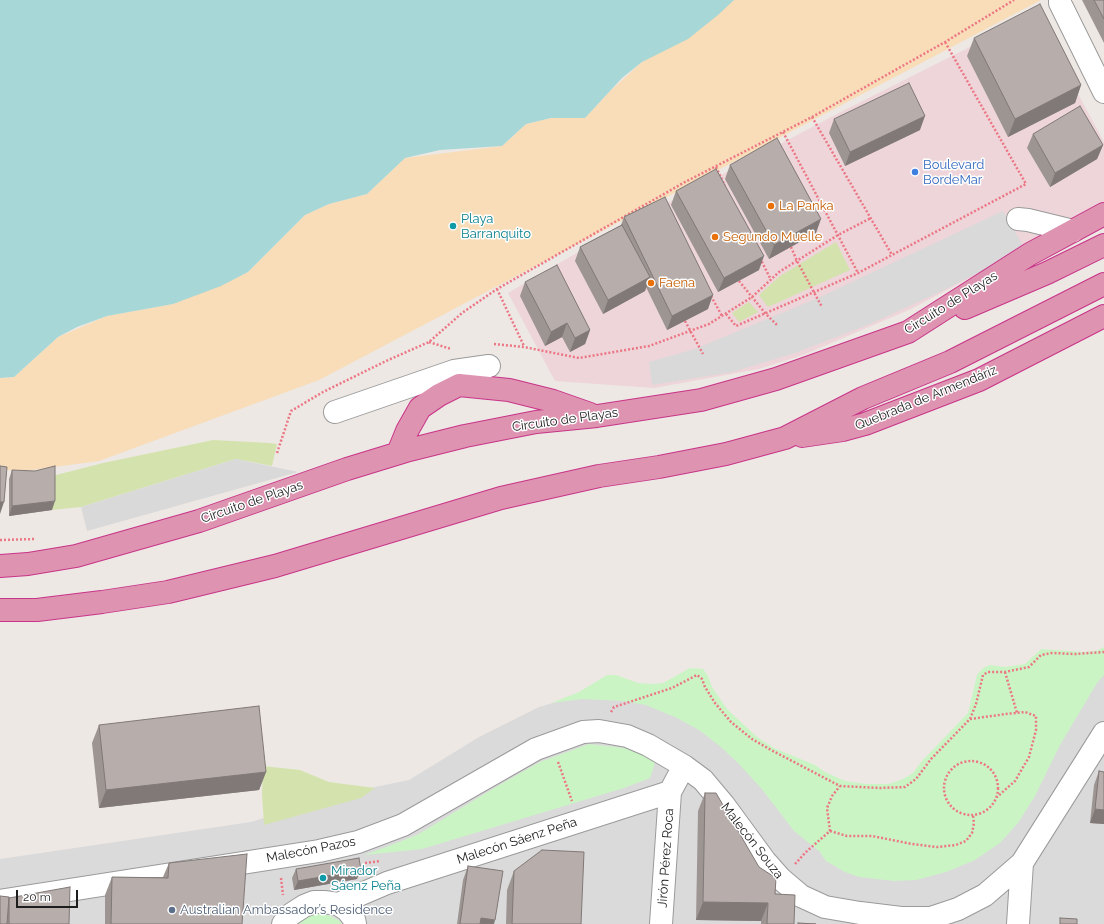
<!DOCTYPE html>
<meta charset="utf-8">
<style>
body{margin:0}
#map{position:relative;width:1104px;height:924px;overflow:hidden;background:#ede8e4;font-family:Raleway,sans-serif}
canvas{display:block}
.scale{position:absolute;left:16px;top:890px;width:62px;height:18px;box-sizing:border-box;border:2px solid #1d1d1d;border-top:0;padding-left:5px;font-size:12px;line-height:14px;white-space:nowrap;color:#1d1d1d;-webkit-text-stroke:3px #fff;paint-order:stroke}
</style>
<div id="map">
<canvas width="1104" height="924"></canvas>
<div class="scale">20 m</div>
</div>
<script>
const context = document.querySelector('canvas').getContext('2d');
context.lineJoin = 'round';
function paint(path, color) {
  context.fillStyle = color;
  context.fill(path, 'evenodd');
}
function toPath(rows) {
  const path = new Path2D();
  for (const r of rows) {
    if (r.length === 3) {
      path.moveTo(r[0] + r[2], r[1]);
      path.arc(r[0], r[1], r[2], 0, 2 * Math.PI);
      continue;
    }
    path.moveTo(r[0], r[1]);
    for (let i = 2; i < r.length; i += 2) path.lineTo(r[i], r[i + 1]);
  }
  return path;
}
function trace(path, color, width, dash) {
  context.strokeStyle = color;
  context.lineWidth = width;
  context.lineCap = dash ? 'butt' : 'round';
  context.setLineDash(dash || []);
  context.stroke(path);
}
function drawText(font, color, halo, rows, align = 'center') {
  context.font = font + ' Raleway,sans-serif';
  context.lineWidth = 3;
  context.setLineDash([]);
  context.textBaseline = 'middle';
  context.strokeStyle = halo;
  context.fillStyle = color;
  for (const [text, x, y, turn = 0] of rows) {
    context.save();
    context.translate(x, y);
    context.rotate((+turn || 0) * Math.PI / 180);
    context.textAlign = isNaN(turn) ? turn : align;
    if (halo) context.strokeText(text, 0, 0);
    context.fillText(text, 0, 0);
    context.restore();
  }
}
paint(toPath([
 [1104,662,1104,924,0,924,0,859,251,822,341,794,409,780,479,737,539,707,581,695,624,695,696,716,872,864]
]), '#dbdadb');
paint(toPath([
 [1035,14,1104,142,1104,202,1030,246,911,309,803,355,759,369,654,388,555,381,508,293,616,230,839,113]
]), '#edd5d9');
paint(toPath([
 [836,242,850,270,768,307,759,295,780,276],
 [749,302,758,312,739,322,732,313],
 [213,440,270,443,277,444,272,466,236,459,81,507,52,510,52,476,103,463],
 [263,766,300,770,329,782,375,788,361,798,264,825,262,794]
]), '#d4e3ae');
paint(toPath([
 [734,0,1041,0,319,380,99,461,32,470,0,470,0,378,14,377,58,337,107,316,173,304,248,272,305,215,329,204,367,194,405,158,502,146,526,124,551,118,585,118,608,93,642,62]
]), '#f8ddb8');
paint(toPath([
 [1104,647,1104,675,1097,683,1060,745,1035,796,1018,823,1000,843,975,860,946,872,916,880,894,881,859,877,845,872,826,861,819,851,794,831,761,788,738,763,721,747,699,730,677,718,646,705,623,701,582,699,551,703,579,692,607,675,616,675,638,683,653,684,663,683,690,668,703,669,708,676,712,687,727,709,756,736,774,748,815,765,825,772,845,781,866,784,888,784,901,780,913,773,921,762,968,713,977,675,983,668,990,665,1005,667,1025,664,1041,649,1083,652,1096,651],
 [589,744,633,749,655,763,650,778,624,788,422,849,365,855,417,835,496,787,540,762],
 [320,911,340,921,342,924,297,924,299,920]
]), '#cbf4c5');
paint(toPath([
 [1003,211,1025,249,944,290,870,324,795,353,732,372,652,385,649,362,695,349,818,298],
 [236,459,298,472,87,531,81,507]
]), '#d9d9d9');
paint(toPath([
 [0,0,734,0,718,15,688,39,642,62,622,78,585,118,551,118,526,124,502,146,440,150,405,158,367,194,329,204,305,215,248,272,221,286,173,304,107,316,77,327,58,337,14,377,0,378]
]), '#a8d7d7');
const minor = toPath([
 [1060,0,1060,3,1104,92],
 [1018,219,1028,220,1073,231],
 [335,412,454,371,489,366],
 [0,901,319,851,358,842,403,825,536,749,583,732,599,731,627,736,648,745,684,766,703,780,724,805,765,861,781,879,801,896,825,907,860,913,901,918,931,918,958,909,985,895,1022,863,1104,733],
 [338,904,387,883,670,792,684,766],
 [283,924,290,915,304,906,314,902,324,902,338,904,347,910,354,919,355,924],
 [661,924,670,792],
 [1018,924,1022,863]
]);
const highway = toPath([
 [965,308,1047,273,1104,245],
 [802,436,843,430,865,424,979,380,1104,316],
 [398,453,407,431,420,408,439,395,459,385,509,390,553,401,590,414],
 [0,566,28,564,76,556,199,521,347,469,409,450,465,436,536,422,597,416,701,400,776,379,908,332,1030,254,1104,214],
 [0,610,37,610,102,602,168,592,275,566,501,498,599,476,659,467,726,454,785,438,863,398,950,362,1104,284]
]);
trace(minor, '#9a9a9a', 24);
trace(highway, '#c83488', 24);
trace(toPath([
 [812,117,892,255],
 [783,132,858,273],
 [716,167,725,186],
 [791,247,797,261,822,307],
 [760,258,771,280],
 [739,281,765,313,778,326],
 [497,289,524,346],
 [711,296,722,316],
 [726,314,736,326,858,273,1026,184,945,42],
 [685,321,703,354],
 [429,342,451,349],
 [494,344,524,347,579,358,649,346,709,324,752,297,779,272,838,235,871,218],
 [277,453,291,411,323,392,386,361,429,342,462,313,497,289,685,182,812,117,945,42,1014,0],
 [0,540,35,539],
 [1005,672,1017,713],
 [611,712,614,707,672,688,697,675,702,679,705,687,715,703,731,722,752,739,771,750,840,786,880,788,905,787,916,779,931,759,970,719,976,704,983,675,988,672,1005,672,1029,667,1041,655,1052,653,1075,654,1104,652],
 [970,719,1006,714,1025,712,1036,716,1036,730,1029,757,1015,781,997,797],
 [971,788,27],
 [558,762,572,801],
 [830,831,847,836,872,836,912,844,937,847,956,845,966,841,972,833,974,823,973,815],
 [365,863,380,861],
 [795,864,806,852,830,831,827,808,832,796,840,786],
 [281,878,283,895]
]), '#ec7684', 2.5, [2, 2]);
trace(minor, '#fff', 22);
trace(highway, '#de93b1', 22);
paint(toPath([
 [1082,0,1104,0,1104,43],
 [974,38,1081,85,1075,103,1008,137,967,56],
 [834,119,920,130,845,166,829,133],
 [1033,134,1103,145,1097,159,1050,187,1027,148],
 [730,165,816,233,769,259,725,179],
 [676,191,759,270,718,292,671,205],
 [624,217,708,309,667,330,646,287,645,291,603,314,575,261,580,247,621,225],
 [525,282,590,330,585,344,570,352,562,337,545,346,520,296],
 [12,470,52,510,9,516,9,479],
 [99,725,266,772,259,790,99,808,92,743],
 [1099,771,1104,772,1104,824,1090,823,1094,785],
 [705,793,775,894,794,924,761,924,761,921,696,920,698,811],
 [169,863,242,924,105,924,105,895,112,877,163,877],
 [468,866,494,924,457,924,463,880],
 [296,869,357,879,294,890,292,878],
 [514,871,581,924,506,924,507,890],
 [9,897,69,924,0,924]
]), '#9d9592');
paint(toPath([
 [1081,85,1075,103,1008,137,1015,119],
 [925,116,920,130,845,166,850,152],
 [1103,145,1097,159,1050,187,1055,173],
 [821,219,816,233,769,259,774,245],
 [764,256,759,270,718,292,724,278],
 [650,277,645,291,603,314,608,300],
 [713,295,708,309,667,330,672,316],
 [567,323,562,337,545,346,551,332],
 [590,330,585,344,570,352,575,338],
 [55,501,52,510,9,516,12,506],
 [0,502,4,502,0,514],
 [266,772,259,790,99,808,106,790],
 [1095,809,1104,810,1104,824,1090,823],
 [361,870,357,879,294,890,298,881],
 [703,902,768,903,761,921,696,920],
 [481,918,495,920,494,924,479,924]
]), '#807977');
const building = toPath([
 [1094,0,1104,0,1104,19,1094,0],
 [1040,4,1081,85,1015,119,974,38,1040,4],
 [909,83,925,116,850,152,834,119,909,83],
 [1080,106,1103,145,1055,173,1033,134,1080,106],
 [777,138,821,219,774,245,730,165,777,138],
 [716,169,764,256,724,278,676,191,716,169],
 [665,197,713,295,672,316,624,217,665,197],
 [622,225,650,277,608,300,580,247,622,225],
 [557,265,590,330,575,338,567,323,551,332,525,282,557,265],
 [0,466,7,467,4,502,0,502,0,466],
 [55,466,55,501,12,506,12,470,35,471,55,466],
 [259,706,266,772,106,790,99,725,259,706],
 [1099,771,1104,772,1104,810,1095,809,1099,771],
 [705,793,716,793,759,867,776,878,775,894,795,895,794,924,767,924,768,903,703,902,705,793],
 [542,850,584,852,581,924,512,924,514,871,542,850],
 [247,854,242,924,111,924,112,877,168,878,169,863,247,854],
 [359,858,361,870,298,881,296,869,359,858],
 [468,866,503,871,495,920,481,918,480,924,460,924,468,866],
 [70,887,69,924,9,924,9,898,70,887],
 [0,896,9,897,7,924,0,924,0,896],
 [1060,918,1077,919,1077,924,1060,924,1060,918],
 [798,923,816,924,798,924,798,923]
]);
paint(building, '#b7adaa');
trace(building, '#807977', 1);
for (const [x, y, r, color] of [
 [915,172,4,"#3f7fe0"],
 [771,206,4,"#e8710a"],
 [453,226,4,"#0f9aa8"],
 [715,237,4,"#e8710a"],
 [651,283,4,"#e8710a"],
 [323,878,4,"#0f9aa8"],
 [172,910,4,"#5c6f8a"]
]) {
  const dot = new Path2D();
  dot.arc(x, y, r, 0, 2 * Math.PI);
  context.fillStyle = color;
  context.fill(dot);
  trace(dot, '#fff', 1.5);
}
drawText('13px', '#366cbe', '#fff', [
 ["Boulevard",923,165],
 ["BordeMar",923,180]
], 'left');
drawText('13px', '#c56008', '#fff', [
 ["La Panka",779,206],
 ["Segundo Muelle",723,237],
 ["Faena",659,283]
], 'left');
drawText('13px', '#0d838f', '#fff', [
 ["Playa",461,219],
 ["Barranquito",461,234],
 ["Mirador",331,871],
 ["Sáenz Peña",331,886]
], 'left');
drawText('13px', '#1d1d1d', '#fff', [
 ["Circuito de Playas",951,303,-32],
 ["Quebrada de Armendáriz",926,398,-22],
 ["Circuito de Playas",565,420,-8],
 ["Circuito de Playas",252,502,-19],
 ["Malecón Sáenz Peña",517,841,-18],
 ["Malecón Souza",752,841,52],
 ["Malecón Pazos",311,850,-11],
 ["Jirón Pérez Roca",666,858,-86]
]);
drawText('13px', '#4e5e75', '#fff', [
 ["Australian Ambassador’s Residence",180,910]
], 'left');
</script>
